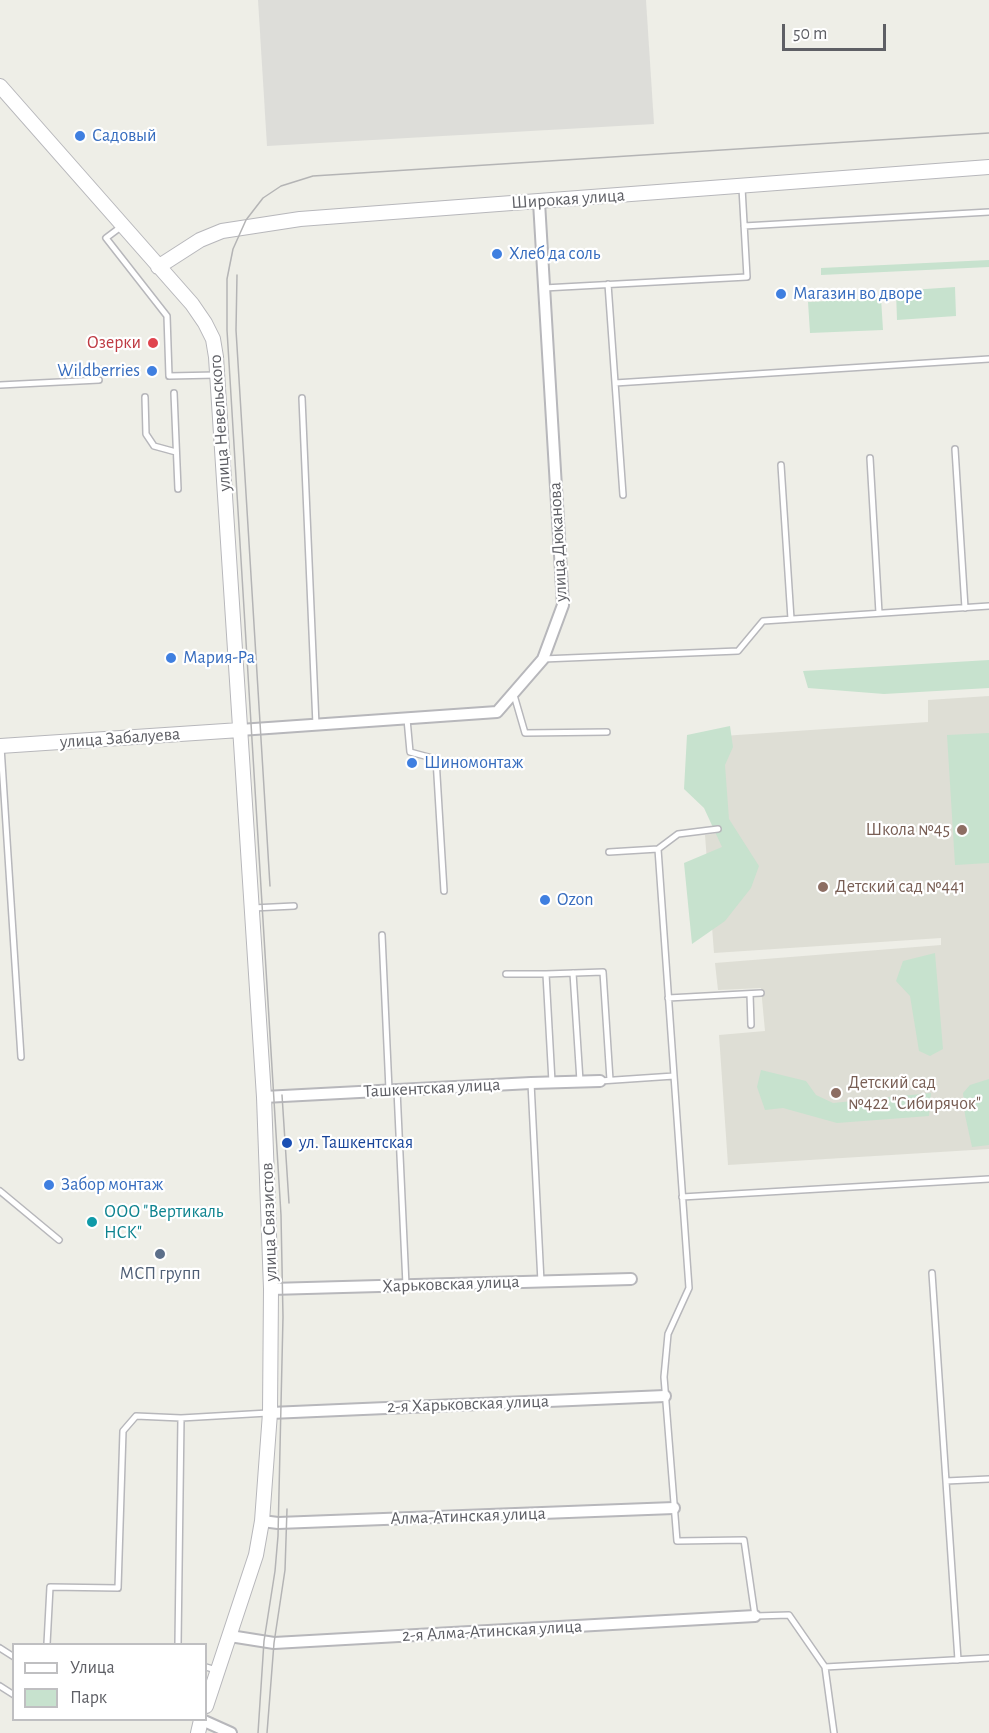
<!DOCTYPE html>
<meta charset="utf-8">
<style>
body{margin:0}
#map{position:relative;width:989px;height:1733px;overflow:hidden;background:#eeeee7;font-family:"Alegreya Sans",sans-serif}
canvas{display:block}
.legend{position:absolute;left:12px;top:1643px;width:195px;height:78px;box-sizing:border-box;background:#fff;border:2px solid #bfbfc1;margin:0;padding:8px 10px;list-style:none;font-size:18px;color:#5e5f65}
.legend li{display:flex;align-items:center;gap:12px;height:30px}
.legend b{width:30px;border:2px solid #bfbfc1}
.scale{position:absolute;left:782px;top:24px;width:104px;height:27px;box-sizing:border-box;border:3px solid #5e5f65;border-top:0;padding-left:8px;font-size:18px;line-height:21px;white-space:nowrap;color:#5e5f65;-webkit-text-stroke:4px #fff;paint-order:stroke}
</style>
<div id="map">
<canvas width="989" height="1733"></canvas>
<ul class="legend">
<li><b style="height:8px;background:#fff"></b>Улица</li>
<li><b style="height:16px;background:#c7e2ce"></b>Парк</li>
</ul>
<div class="scale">50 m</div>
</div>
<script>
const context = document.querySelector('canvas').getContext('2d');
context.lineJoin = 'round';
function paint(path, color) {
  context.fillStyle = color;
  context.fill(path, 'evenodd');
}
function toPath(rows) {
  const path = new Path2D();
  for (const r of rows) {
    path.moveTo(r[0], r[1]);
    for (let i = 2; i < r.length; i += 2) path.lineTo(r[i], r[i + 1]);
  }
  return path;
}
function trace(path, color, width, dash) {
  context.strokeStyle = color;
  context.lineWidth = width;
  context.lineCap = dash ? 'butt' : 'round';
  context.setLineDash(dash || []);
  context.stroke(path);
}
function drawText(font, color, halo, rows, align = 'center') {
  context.font = font + ' "Alegreya Sans",sans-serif';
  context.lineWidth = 4.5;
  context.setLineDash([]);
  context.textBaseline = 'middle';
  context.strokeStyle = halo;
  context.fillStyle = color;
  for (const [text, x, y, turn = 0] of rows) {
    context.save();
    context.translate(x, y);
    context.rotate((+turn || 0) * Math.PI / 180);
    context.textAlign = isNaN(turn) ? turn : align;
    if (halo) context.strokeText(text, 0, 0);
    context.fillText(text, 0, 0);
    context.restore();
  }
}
paint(toPath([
 [258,0,646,0,654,124,267,146]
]), '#ddddd9');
paint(toPath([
 [989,696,989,1149,728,1165,719,1035,765,1031,761,988,718,990,715,963,941,945,941,938,714,953,705,835,718,833,708,737,928,722,928,700]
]), '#deded5');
paint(toPath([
 [989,260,989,267,821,275,821,268],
 [955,287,956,316,897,320,896,291],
 [881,298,883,330,810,333,808,302],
 [989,660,989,688,884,694,808,688,803,671],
 [730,726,733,747,725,765,729,819,759,866,751,888,725,921,692,944,684,863,722,847,704,808,684,789,687,735],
 [989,733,989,863,955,865,947,735],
 [935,953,943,1049,930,1056,919,1051,910,996,896,981,903,961],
 [761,1070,806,1081,816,1095,833,1103,931,1093,929,1116,837,1123,783,1108,765,1110,757,1087],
 [989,1079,989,1145,972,1147,965,1115,963,1093,970,1085]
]), '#c7e2ce');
const service = toPath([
 [122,226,106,238,167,316,169,376,216,375],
 [744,226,989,212],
 [608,284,623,495],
 [544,288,747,277,742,188],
 [615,383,989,359],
 [0,385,99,380],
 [174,393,178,489],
 [145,397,146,434,154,446,176,452],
 [302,398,316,725],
 [955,449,965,608],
 [870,458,879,613],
 [781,465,791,619],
 [543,659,738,651,763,621,989,606],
 [514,695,525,733,607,732],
 [407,719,410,752,436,759,444,891],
 [1,747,21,1057],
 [658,849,689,1288,668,1334,664,1377,677,1541,744,1540,755,1616,789,1615,825,1667,834,1733],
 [609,852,658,849,678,834,718,829],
 [253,908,294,906],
 [382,935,389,1090],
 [573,973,580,1081],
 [506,974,546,974,552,1082],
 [546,974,603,972,610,1080],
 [750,994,751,1025],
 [668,998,761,993],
 [600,1081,674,1076],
 [531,1083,541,1282],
 [397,1090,406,1285],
 [0,1191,59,1240],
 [682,1197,989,1179],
 [932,1273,958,1660],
 [946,1481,989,1479],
 [47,1644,50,1587,118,1588,123,1431,136,1416,181,1418],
 [178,1644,181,1418,268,1413],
 [0,1648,14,1657],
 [206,1667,216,1670],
 [825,1667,989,1658],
 [0,1686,14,1695]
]);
const minor = toPath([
 [240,730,497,712,543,659,563,605,539,202],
 [264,1097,531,1083,600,1081],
 [271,1289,631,1279],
 [270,1413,665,1396],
 [262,1521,278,1523,674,1508],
 [230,1636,274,1643,755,1616],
 [202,1720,231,1733]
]);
const tertiary = toPath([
 [0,86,192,304,205,323,213,339,216,357,264,1097,271,1289,270,1413,262,1521,256,1555,206,1706],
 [158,267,200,240,222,231,300,219,989,167],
 [0,746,240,730],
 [198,1733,201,1720]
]);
trace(service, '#b7b7bb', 8);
trace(minor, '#b7b7bb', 14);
trace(tertiary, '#b7b7bb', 16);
trace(service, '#fff', 5);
trace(minor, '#fff', 10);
trace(tertiary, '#fff', 14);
trace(toPath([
 [237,275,236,330,270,886],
 [282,1095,289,1203],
 [258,1733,264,1641,275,1571,278,1536,283,1317,281,1215,227,330,227,279,233,249,246,220,263,198,281,186,313,176,989,133],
 [267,1733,274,1643,285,1570,287,1509]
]), '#b4b4b5', 1.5);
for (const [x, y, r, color] of [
 [80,136,6,"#3f7fe0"],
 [497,254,6,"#3f7fe0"],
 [781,294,6,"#3f7fe0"],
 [153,343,6,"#e0444e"],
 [152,371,6,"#3f7fe0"],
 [171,658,6,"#3f7fe0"],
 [412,763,6,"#3f7fe0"],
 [962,830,6,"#8d6e63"],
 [823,887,6,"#8d6e63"],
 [545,900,6,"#3f7fe0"],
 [836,1093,6,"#8d6e63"],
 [287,1143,6,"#1a4fb4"],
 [49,1185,6,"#3f7fe0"],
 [92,1222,6,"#0f9aa8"],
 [160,1254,6,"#5c6f8a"]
]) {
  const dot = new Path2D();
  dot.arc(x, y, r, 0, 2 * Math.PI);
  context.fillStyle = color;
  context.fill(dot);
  trace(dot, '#fff', 2);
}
drawText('18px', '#366cbe', '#fff', [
 ["Садовый",92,136],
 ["Хлеб да соль",509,254],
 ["Магазин во дворе",793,294],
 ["Wildberries",140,371,"right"],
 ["Мария-Ра",183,658],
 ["Шиномонтаж",424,763],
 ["Ozon",557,900],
 ["Забор монтаж",61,1185]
], 'left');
drawText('18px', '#5e5f65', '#fff', [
 ["Широкая улица",568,199,-4],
 ["улица Невельского",220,423,-94],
 ["улица Дюканова",558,542,-93],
 ["улица Забалуева",120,738,-4],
 ["Ташкентская улица",432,1088,-3],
 ["улица Связистов",269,1222,-92],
 ["Харьковская улица",451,1284,-2],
 ["2-я Харьковская улица",468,1404,-2],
 ["Алма-Атинская улица",468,1516,-2],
 ["2-я Алма-Атинская улица",492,1631,-3]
]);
drawText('18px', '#be3a42', '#fff', [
 ["Озерки",141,343]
], 'right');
drawText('18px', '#785e54', '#fff', [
 ["Школа №45",950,830,"right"],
 ["Детский сад №441",835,887],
 ["Детский сад",848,1083],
 ["№422 \"Сибирячок\"",848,1104]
], 'left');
drawText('18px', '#164399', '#fff', [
 ["ул. Ташкентская",299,1143]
], 'left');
drawText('18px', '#0d838f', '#fff', [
 ["ООО \"Вертикаль",104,1212],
 ["НСК\"",104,1233]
], 'left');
drawText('18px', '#4e5e75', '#fff', [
 ["МСП групп",160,1274]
]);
</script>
